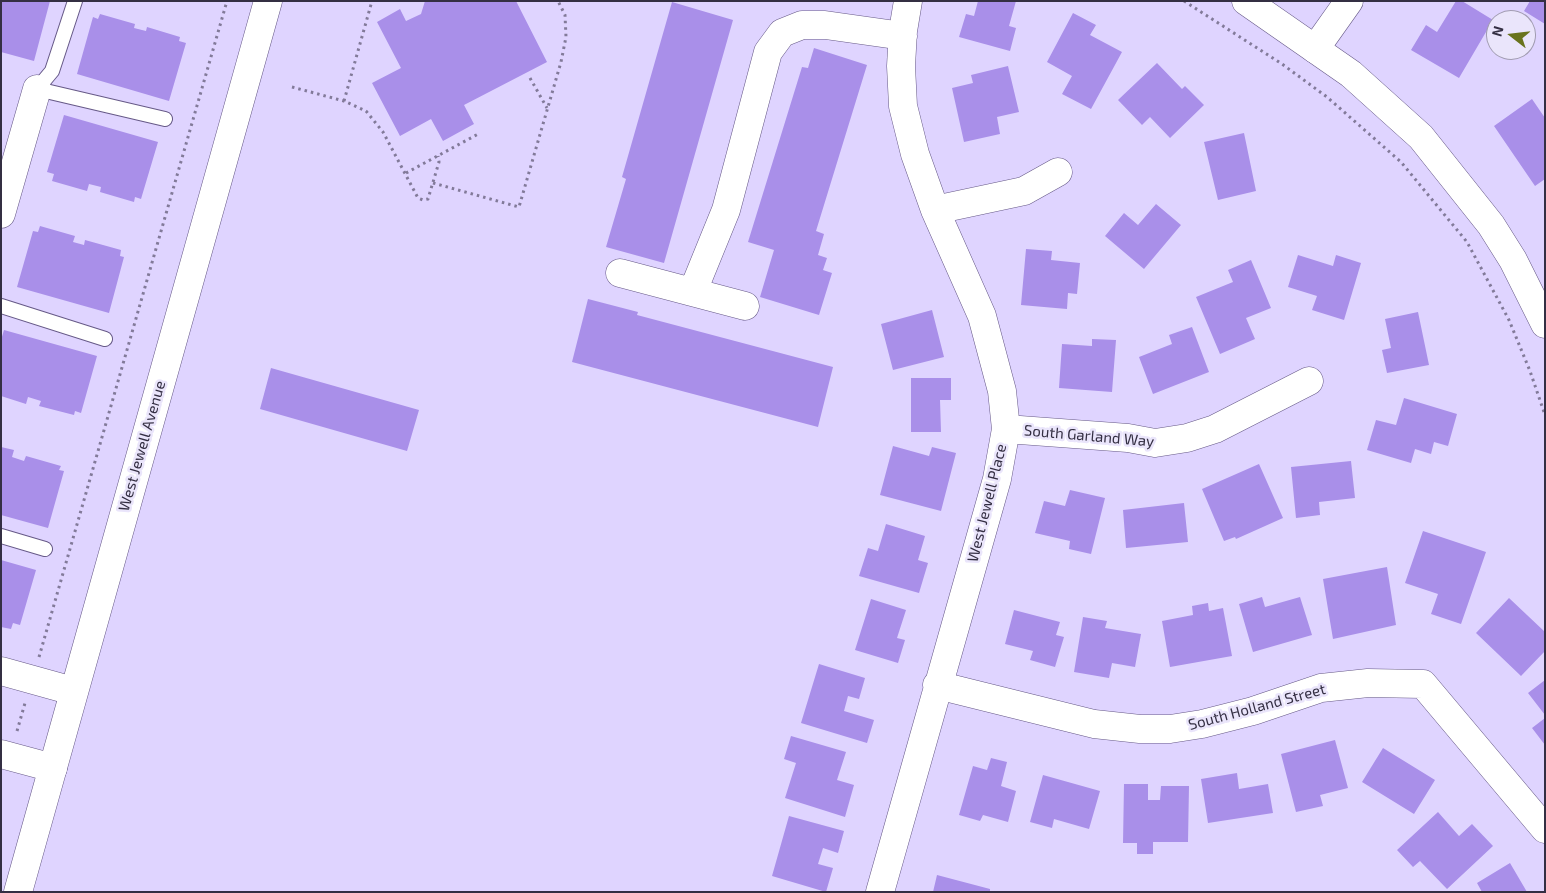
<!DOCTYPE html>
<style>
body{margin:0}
#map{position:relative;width:1546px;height:893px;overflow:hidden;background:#dfd4ff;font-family:"Exo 2",sans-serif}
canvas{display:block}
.frame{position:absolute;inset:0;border:2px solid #342f43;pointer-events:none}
.north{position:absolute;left:1486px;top:10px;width:50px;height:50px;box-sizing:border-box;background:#eae5fb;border:1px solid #a19cb1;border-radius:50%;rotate:286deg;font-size:14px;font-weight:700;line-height:20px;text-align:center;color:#342f43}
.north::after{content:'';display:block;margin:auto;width:18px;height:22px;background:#69731d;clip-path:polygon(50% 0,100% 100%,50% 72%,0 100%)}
</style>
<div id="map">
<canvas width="1546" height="893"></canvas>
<div class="frame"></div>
<div class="north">N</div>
</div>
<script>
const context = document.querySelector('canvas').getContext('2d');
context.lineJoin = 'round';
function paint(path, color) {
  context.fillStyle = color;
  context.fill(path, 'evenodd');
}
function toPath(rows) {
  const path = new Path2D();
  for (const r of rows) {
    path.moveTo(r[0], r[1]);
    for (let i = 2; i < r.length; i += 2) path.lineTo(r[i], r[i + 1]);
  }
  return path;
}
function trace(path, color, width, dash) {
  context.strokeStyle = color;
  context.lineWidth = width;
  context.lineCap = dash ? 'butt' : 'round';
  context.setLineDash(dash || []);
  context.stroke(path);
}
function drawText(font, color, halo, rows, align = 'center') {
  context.font = font + ' "Exo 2",sans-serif';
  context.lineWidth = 5;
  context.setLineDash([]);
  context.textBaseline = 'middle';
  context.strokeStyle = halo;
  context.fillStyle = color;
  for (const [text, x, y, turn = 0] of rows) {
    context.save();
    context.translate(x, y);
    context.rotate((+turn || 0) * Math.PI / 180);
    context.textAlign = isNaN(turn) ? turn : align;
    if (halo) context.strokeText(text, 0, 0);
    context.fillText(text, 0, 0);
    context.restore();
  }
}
paint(toPath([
 [1,1,50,1,34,61,1,52],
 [425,1,516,1,547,62,464,105,474,124,443,141,431,119,400,136,372,83,401,68,377,22,400,9,406,21,421,14],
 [978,1,1016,1,1009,26,1016,28,1010,51,959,37,966,14,974,16],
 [1456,1,1462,1,1493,20,1459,78,1411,50,1426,25,1437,32],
 [1530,1,1545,1,1545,24,1524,11],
 [672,2,733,20,664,263,606,247,626,179,622,177],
 [1073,13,1096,25,1090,35,1122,52,1091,109,1062,94,1072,76,1047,62],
 [100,14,135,24,134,28,146,31,147,27,180,37,179,41,186,43,169,101,77,74,93,17,98,19],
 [814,48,867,65,816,231,824,234,818,255,827,258,823,270,832,273,819,315,760,297,774,250,748,242,802,67,808,68],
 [1157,63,1182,89,1185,86,1204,105,1170,138,1150,117,1142,125,1118,100],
 [1008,66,1019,112,997,117,1000,134,964,142,952,88,973,83,971,75],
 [1532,99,1545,118,1545,179,1535,186,1494,126],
 [64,115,158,142,141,199,135,197,134,202,100,192,101,187,89,184,87,191,52,181,54,174,47,172],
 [1244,133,1256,191,1218,200,1204,142],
 [1156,204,1181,225,1144,269,1105,236,1124,213,1138,225],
 [40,226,75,236,73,242,84,245,85,240,121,250,120,256,124,257,109,313,17,287,33,231,38,232],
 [1026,249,1052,251,1051,260,1080,263,1077,294,1068,293,1067,309,1021,305],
 [1298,255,1333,266,1336,255,1361,263,1344,320,1312,310,1317,296,1288,287],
 [1251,260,1271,308,1246,318,1255,339,1220,354,1196,297,1233,282,1228,270],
 [588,299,638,312,637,315,833,367,818,427,572,362],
 [932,310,944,357,893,370,881,324],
 [1418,312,1429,365,1387,373,1382,350,1391,348,1385,319],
 [1192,327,1209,372,1153,394,1139,357,1172,344,1169,335],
 [4,330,97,356,81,413,75,411,74,415,39,406,41,401,28,397,26,404,1,396,1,340],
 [1092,339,1116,340,1112,392,1059,388,1062,344,1092,346],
 [271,368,419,410,407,451,260,409],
 [911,378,951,378,951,400,940,400,941,432,911,432],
 [1404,398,1457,414,1448,446,1434,442,1431,454,1415,449,1411,463,1367,450,1376,420,1396,425],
 [893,446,929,456,932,447,956,453,941,511,880,495],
 [1,447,14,450,12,457,24,461,26,456,61,466,59,470,64,471,48,528,1,515],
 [1351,461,1355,498,1319,502,1320,515,1296,518,1291,467],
 [1259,464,1283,518,1236,539,1235,537,1224,541,1202,489],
 [1070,490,1105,498,1091,554,1069,549,1070,541,1035,533,1044,501,1065,506],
 [1184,503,1188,542,1126,548,1123,510],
 [886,524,925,536,918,560,928,563,919,593,859,576,868,548,878,551],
 [1423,531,1486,552,1461,624,1431,614,1438,594,1405,583],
 [1,560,36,570,20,625,13,623,11,629,1,627],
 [1387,567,1396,625,1333,639,1323,579],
 [1262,597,1265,607,1300,597,1312,635,1253,652,1239,604],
 [1509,598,1545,632,1545,651,1521,676,1476,633],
 [871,599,906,610,897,638,905,640,898,663,855,650],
 [1208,603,1209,611,1223,608,1232,656,1170,667,1162,621,1193,615,1192,606],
 [1014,610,1060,622,1056,635,1064,637,1055,667,1030,660,1033,651,1005,644],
 [1083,617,1107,621,1105,628,1141,634,1135,667,1112,663,1109,678,1074,672],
 [819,664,865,678,859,699,848,696,844,711,874,720,867,743,801,723],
 [1545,680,1545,715,1528,693],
 [1545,718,1545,745,1532,728],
 [791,736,846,752,837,780,854,785,845,817,785,798,796,763,784,759],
 [1335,740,1348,788,1320,795,1323,806,1296,812,1281,754],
 [1383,748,1435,780,1414,814,1362,782],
 [991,758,1007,762,1001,786,1016,791,1008,822,983,815,980,821,959,815,973,766,987,770],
 [1237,773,1239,789,1268,784,1273,813,1208,823,1201,779],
 [1043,775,1100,791,1089,829,1054,819,1052,828,1030,822],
 [1124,784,1148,784,1148,800,1160,800,1161,786,1189,786,1188,842,1153,842,1153,854,1137,854,1137,843,1123,843],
 [1438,812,1459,836,1472,824,1493,846,1447,889,1420,861,1413,867,1397,850],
 [789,816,844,831,838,853,823,848,818,864,833,868,826,892,772,876],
 [1510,863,1527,892,1482,892,1477,883],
 [937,875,990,889,990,892,933,892]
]), '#a98fe9');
const lane = toPath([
 [75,1,52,71,37,89,165,119],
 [1,306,105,339],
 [1,536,45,549]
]);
const street = toPath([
 [1315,49,1349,1],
 [935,210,1024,191,1058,172],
 [1,214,37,89],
 [620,273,745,306],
 [693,291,726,210,768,52,782,33,802,25,825,25,903,36],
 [1006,429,1128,438,1155,443,1187,438,1215,429,1309,381],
 [1,671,73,691],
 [937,685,1094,724,1140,729,1170,729,1202,724,1253,711,1321,688,1368,683,1423,684,1545,829],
 [1,754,53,768],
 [880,892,997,479,1006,429,1002,391,982,316,935,210,915,154,903,106,901,66,903,31,908,1]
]);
const secondary = toPath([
 [1246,1,1351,74,1421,137,1491,225,1513,260,1545,324],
 [18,892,268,1]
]);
trace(lane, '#665987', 16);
trace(street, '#665987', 29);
trace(secondary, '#665987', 29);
trace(toPath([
 [1184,1,1282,64,1327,97,1401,162,1467,242,1509,320,1530,371,1545,415],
 [530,78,547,108],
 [292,87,344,101,366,111,383,132,418,198,423,200,428,199,439,162,438,156],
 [344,101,372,1],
 [406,173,480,133],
 [433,183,519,207,561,62,566,37,565,15,558,1],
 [39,657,227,1],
 [17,731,25,703]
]), '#827a99', 3, [2.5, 4]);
trace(lane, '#fff', 14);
trace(street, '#fff', 28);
trace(secondary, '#fff', 28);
drawText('15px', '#342f43', '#eae5fb', [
 ["South Garland Way",1089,436,5],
 ["West Jewell Avenue",142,446,-74],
 ["West Jewell Place",987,503,-76],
 ["South Holland Street",1257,707,-15]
]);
</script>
